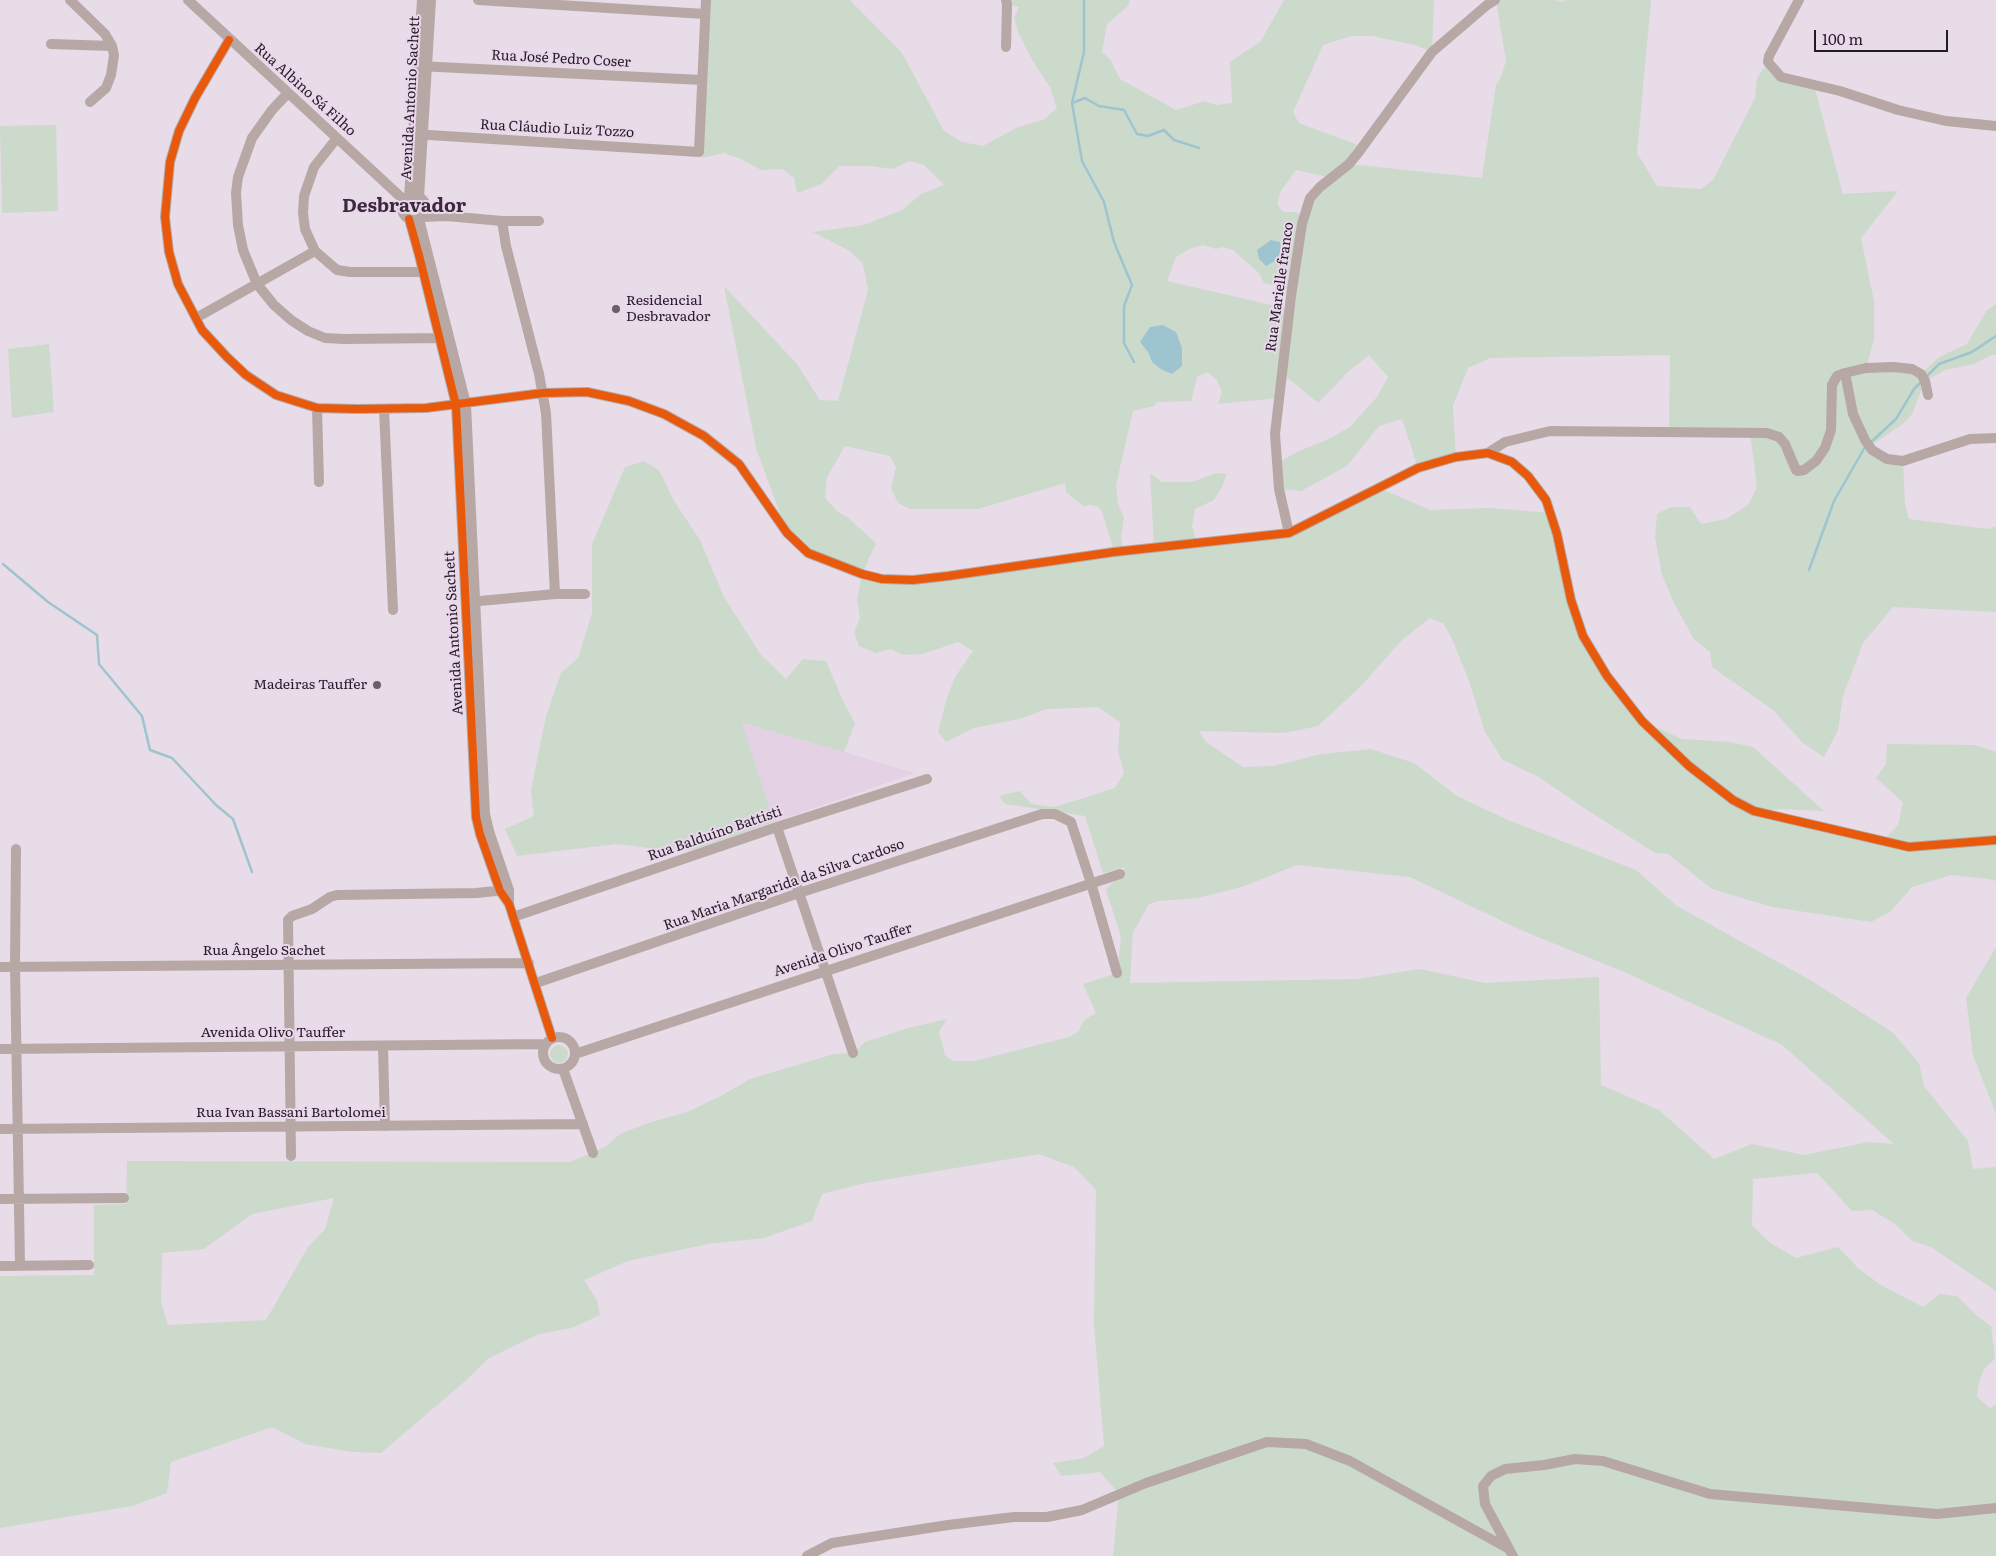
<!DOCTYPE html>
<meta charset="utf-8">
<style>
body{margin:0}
#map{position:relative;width:1996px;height:1556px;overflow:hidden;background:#e7dce7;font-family:Literata,serif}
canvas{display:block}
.scale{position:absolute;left:1814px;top:30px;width:134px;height:22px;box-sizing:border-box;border:2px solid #241d25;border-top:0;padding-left:6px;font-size:15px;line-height:18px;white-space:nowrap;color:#241d25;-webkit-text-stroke:4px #ebd7ec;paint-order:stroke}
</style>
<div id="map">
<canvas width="1996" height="1556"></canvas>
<div class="scale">100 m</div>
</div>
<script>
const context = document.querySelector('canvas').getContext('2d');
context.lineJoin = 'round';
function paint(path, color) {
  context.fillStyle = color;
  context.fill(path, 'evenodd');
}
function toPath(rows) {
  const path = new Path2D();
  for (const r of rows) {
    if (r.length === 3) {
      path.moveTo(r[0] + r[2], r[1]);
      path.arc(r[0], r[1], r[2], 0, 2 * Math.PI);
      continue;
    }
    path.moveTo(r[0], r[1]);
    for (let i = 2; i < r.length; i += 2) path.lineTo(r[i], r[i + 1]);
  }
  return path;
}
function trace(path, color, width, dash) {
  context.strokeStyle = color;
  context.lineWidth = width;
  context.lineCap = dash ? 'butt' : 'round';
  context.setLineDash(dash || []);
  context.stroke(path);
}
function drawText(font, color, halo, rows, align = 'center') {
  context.font = font + ' Literata,serif';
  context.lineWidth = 4;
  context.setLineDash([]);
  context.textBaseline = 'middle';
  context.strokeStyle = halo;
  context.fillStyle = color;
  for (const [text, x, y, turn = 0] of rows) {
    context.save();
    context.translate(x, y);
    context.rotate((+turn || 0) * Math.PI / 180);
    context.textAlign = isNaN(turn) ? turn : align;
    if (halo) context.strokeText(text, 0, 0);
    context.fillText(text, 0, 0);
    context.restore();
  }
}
paint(toPath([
 [741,723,844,752,915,773,774,822]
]), '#e4d1e4');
paint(toPath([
 [708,0,850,0,902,53,944,131,962,142,983,146,1016,128,1045,119,1057,108,1050,87,1032,60,1019,34,1014,18,1019,7,1007,4,1006,0,1130,0,1128,6,1107,24,1102,52,1110,59,1120,79,1176,110,1205,101,1216,105,1232,103,1230,62,1261,41,1284,0,1434,0,1432,52,1415,45,1372,36,1351,36,1323,45,1293,112,1299,123,1363,147,1349,164,1482,178,1496,85,1501,77,1506,61,1496,0,1556,0,1562,2,1566,0,1651,0,1637,153,1657,186,1701,189,1713,180,1755,98,1757,78,1768,62,1773,70,1814,85,1843,194,1898,191,1861,238,1874,301,1874,340,1866,368,1921,374,1939,357,1967,344,1987,310,1996,304,1996,355,1991,355,1974,364,1945,370,1925,381,1912,414,1904,423,1869,447,1903,461,1905,504,1909,519,1988,529,1996,526,1996,612,1893,607,1863,643,1843,696,1838,730,1824,757,1803,743,1773,710,1712,667,1710,652,1694,639,1675,605,1662,575,1655,538,1657,514,1671,507,1690,507,1701,524,1726,519,1748,505,1757,487,1750,433,1669,432,1670,355,1490,358,1468,368,1453,406,1456,457,1418,468,1402,419,1379,426,1347,466,1301,491,1279,489,1277,463,1299,451,1327,440,1350,427,1377,397,1388,377,1369,355,1349,371,1318,403,1282,373,1279,398,1218,404,1222,392,1217,380,1207,372,1197,377,1191,401,1157,402,1154,406,1133,411,1116,485,1118,504,1124,517,1121,537,1123,550,1154,547,1150,473,1162,482,1192,482,1216,473,1227,474,1223,485,1214,500,1195,509,1192,527,1198,544,1289,533,1379,488,1430,510,1489,508,1551,513,1583,636,1642,721,1682,739,1730,742,1753,747,1824,811,1782,809,1756,811,1883,841,1898,825,1903,802,1876,778,1886,764,1887,744,1975,745,1996,752,1996,881,1989,879,1952,875,1912,887,1890,912,1871,922,1772,907,1712,889,1668,854,1655,853,1584,808,1539,777,1503,760,1485,732,1469,681,1453,641,1444,624,1430,618,1402,640,1362,685,1318,726,1284,733,1199,731,1206,742,1243,767,1274,766,1321,754,1371,749,1414,763,1457,796,1508,820,1636,870,1677,906,1812,981,1892,1032,1919,1063,1924,1086,1968,1141,1973,1169,1996,1167,1996,1291,1931,1247,1912,1241,1895,1224,1872,1210,1852,1211,1817,1173,1753,1179,1752,1225,1769,1242,1796,1258,1838,1247,1859,1269,1881,1285,1923,1307,1940,1294,1957,1296,1977,1316,1991,1326,1995,1359,1984,1369,1979,1383,1977,1397,1990,1408,1996,1405,1996,1556,1113,1556,1119,1494,1100,1472,1061,1476,1053,1463,1084,1458,1104,1446,1094,1324,1096,1190,1074,1167,1039,1154,865,1183,822,1194,812,1221,764,1238,708,1244,628,1261,584,1280,597,1300,600,1315,572,1328,539,1334,489,1358,463,1383,381,1453,352,1452,305,1444,272,1427,171,1462,167,1493,132,1506,0,1528,0,1276,94,1275,94,1205,126,1204,127,1161,570,1162,605,1147,620,1134,648,1123,687,1112,721,1096,750,1079,834,1054,853,1053,865,1042,908,1028,947,1019,939,1032,945,1055,953,1061,975,1061,1069,1037,1078,1032,1084,1020,1096,1013,1083,984,1117,973,1121,937,1106,890,1126,867,1103,873,1085,816,1005,804,999,796,1020,791,1031,804,1055,807,1115,788,1124,773,1118,751,1120,722,1098,707,1047,709,1019,719,974,728,946,742,938,732,946,701,955,677,973,651,958,642,923,654,903,655,891,649,876,653,859,646,854,632,860,618,857,600,862,574,808,553,787,533,756,448,724,286,797,364,820,400,838,401,868,290,863,264,850,251,813,232,864,225,902,210,921,194,944,185,924,165,909,161,893,169,870,166,839,166,822,184,797,193,794,178,783,169,761,170,741,159,724,153,702,158],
 [1296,170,1332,178,1310,198,1304,217,1296,212,1283,212,1277,204,1281,191],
 [1203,245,1216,249,1222,247,1233,250,1259,273,1264,283,1279,286,1291,296,1289,309,1167,281,1176,257,1189,249],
 [1163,325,1176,332,1172,374,1162,370,1152,362,1148,352,1150,327],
 [845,446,890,456,896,467,891,488,898,503,910,509,978,509,1065,483,1066,492,1083,506,1091,505,1099,507,1102,512,1114,551,882,579,862,574,876,543,847,517,838,512,825,498,827,477],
 [1297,865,1410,877,1523,931,1622,971,1782,1045,1894,1144,1869,1142,1804,1155,1752,1144,1714,1159,1659,1110,1601,1085,1599,977,1485,983,1420,969,1357,979,1130,983,1133,933,1149,904,1159,901,1198,898,1242,887],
 [334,1198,325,1229,308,1247,266,1320,168,1325,161,1302,162,1253,204,1249,252,1214],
 [56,125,58,211,2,213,0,126],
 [49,344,54,412,12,418,8,349],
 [644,461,659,470,674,501,700,540,724,597,761,655,786,679,803,659,826,661,844,703,855,723,844,752,742,723,774,822,694,850,673,851,617,844,517,856,505,829,534,816,531,790,546,716,561,673,578,658,592,613,592,544,625,467],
 [1996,947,1996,1114,1973,1055,1966,998],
 [559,1054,9]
]), '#ccdacc');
paint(toPath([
 [1271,240,1280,242,1281,249,1279,259,1266,266,1259,259,1257,250],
 [1163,325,1176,332,1182,348,1182,366,1172,374,1162,370,1152,362,1148,352,1140,342,1150,327]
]), '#9ec4cf');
trace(toPath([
 [1084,0,1084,52,1072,103,1082,161,1104,202,1114,242,1132,285,1124,306,1124,343,1134,362],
 [1072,103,1085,98,1099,106,1124,110,1137,134,1148,136,1164,130,1174,140,1199,148],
 [1926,377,1939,364,1972,352,1996,336],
 [1870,443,1896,419,1914,389,1922,381],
 [3,564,48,602,97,635,99,664,142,716,150,750,172,758,216,805,233,819,252,872],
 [1809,570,1834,501,1865,447]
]), '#9ec4cf', 2.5);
trace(toPath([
 [70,0,105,34,112,46,114,55,111,75,106,88,90,102],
 [188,0,405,201],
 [478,0,705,14],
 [1006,0,1007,4,1006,47],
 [1799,0,1769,56,1768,62,1781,77,1840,91,1898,110,1946,121,1996,126],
 [229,40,195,98,179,131,170,162,165,217,169,252,178,284,202,330,226,356,246,375,276,395,317,408,357,409,426,408,543,393,587,392,629,401,664,414,704,436,739,464,787,533,808,553,862,574,882,579,913,580,948,576,1114,552,1289,533,1418,468,1456,457,1488,453,1512,462,1528,476,1546,500,1557,534,1571,600,1583,636,1607,676,1642,721,1689,766,1733,800,1754,811,1909,847,1996,840],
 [51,44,112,46],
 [418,66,702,80],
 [288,93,272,110,252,138,238,177,236,193,238,225,243,250,257,284,274,305,291,320,308,331,325,338,344,339,445,338],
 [413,134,699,152,706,0],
 [337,138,314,167,304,196,303,213,305,229,315,251,337,270,350,272,429,272],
 [414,208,12],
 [409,197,422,0],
 [419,197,431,0],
 [422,217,446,216,502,221,539,221],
 [409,219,419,255,456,405,476,817,480,834,500,891,509,904,552,1038],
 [419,219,466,404,485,814,489,831,509,890,509,904],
 [502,221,506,246,539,374,546,413,555,594],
 [196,318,315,251],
 [1845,373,1853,414,1865,440,1872,450,1887,459,1903,461,1970,439,1996,438],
 [317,408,319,482],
 [384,409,393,610],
 [1488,453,1505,442,1550,431,1767,433,1779,437,1785,444,1796,470,1798,471,1804,470,1816,461,1825,448,1831,430,1832,385,1837,376,1845,373,1866,368,1893,367,1912,369,1921,374,1925,381,1928,395],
 [1289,533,1279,489,1275,434,1291,296,1302,224,1310,198,1320,187,1349,164,1358,153,1432,52,1487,5,1495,0],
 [469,602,555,594,585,594],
 [777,827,853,1053],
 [16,849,15,966,20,1266],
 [513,917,777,827,927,779],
 [0,967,529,963],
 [536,983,799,893,1042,814,1055,814,1071,822,1091,883,1117,973],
 [559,1053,16],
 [383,1046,385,1126],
 [0,1049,546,1044],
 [575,1054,1120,874],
 [563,1069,593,1153],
 [0,1129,583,1124],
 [291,1156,288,920,292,916,312,909,330,897,337,895,476,893,506,890],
 [0,1199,124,1198],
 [0,1266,89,1265],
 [807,1556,832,1543,948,1525,1014,1517,1047,1517,1082,1510,1146,1483,1267,1442,1306,1444,1350,1461,1509,1549],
 [1513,1556,1485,1504,1483,1486,1491,1476,1505,1469,1544,1465,1575,1459,1603,1461,1710,1494,1937,1514,1996,1508]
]), '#b7a8a6', 10);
trace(toPath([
 [229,40,195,98,179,131,170,162,165,217,169,252,178,284,202,330,226,356,246,375,276,395,317,408,357,409,426,408,543,393,587,392,629,401,664,414,704,436,739,464,787,533,808,553,862,574,882,579,913,580,948,576,1114,552,1289,533,1418,468,1456,457,1488,453,1512,462,1528,476,1546,500,1557,534,1571,600,1583,636,1607,676,1642,721,1689,766,1733,800,1754,811,1909,847,1996,840],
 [409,219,419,255,456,405,476,817,480,834,500,891,509,904,552,1038]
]), '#e8590c', 8);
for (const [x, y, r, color] of [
 [616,309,5,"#686069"],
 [377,685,5,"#686069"]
]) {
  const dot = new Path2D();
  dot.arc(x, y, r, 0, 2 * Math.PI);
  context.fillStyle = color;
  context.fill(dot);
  trace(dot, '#ebd7ec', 2);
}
drawText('14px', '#241d25', '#ebd7ec', [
 ["Rua José Pedro Coser",561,59,3],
 ["Rua Albino Sá Filho",305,90,42],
 ["Avenida Antonio Sachett",411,98,-87],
 ["Rua Cláudio Luiz Tozzo",557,129,3],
 ["Rua Marielle franco",1280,287,-82],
 ["Avenida Antonio Sachett",454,633,-93],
 ["Rua Balduíno Battisti",715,834,-19],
 ["Rua Maria Margarida da Silva Cardoso",784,885,-19],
 ["Avenida Olivo Tauffer",843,950,-18],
 ["Rua Ângelo Sachet",264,951],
 ["Avenida Olivo Tauffer",273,1033],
 ["Rua Ivan Bassani Bartolomei",291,1113]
]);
drawText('14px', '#241d25', '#ebd7ec', [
 ["Residencial",626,301],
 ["Desbravador",626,317],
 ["Madeiras Tauffer",367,685,"right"]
], 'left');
drawText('bold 19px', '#392a3a', '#ebd7ec', [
 ["Desbravador",404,206]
]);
</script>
